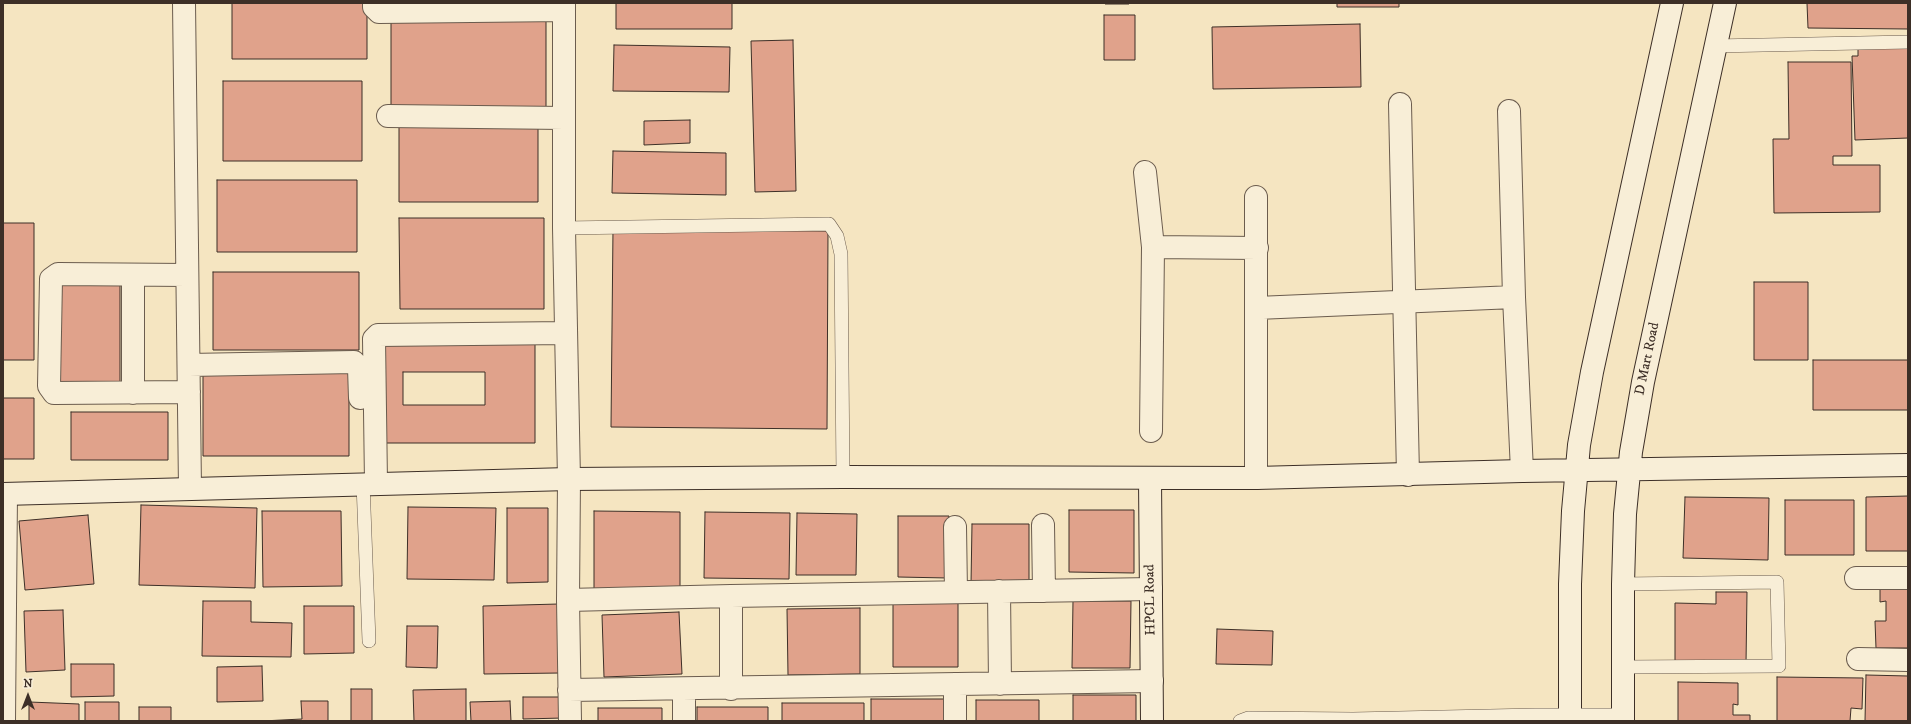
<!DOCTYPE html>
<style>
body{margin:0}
#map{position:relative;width:1911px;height:724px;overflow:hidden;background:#f5e5c1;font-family:"IM FELL DW Pica",serif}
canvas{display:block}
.frame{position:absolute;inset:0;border:4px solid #3d2f27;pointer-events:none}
.north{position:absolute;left:8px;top:676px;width:40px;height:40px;-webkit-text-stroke:3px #f8eed7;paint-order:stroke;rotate:0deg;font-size:11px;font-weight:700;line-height:16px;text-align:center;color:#3d2f27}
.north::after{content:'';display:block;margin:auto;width:14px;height:18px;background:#3d2f27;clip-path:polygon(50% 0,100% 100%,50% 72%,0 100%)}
</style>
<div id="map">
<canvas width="1911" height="724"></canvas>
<div class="frame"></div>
<div class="north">N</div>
</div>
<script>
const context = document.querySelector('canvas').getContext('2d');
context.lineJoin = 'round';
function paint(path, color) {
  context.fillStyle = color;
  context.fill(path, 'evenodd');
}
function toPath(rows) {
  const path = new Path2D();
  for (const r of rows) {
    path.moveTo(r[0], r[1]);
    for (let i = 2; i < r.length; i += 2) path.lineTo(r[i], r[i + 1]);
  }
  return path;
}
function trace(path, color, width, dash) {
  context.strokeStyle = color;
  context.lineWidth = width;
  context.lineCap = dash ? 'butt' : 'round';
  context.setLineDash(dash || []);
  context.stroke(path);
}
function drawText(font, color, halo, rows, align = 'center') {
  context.font = font + ' "IM FELL DW Pica",serif';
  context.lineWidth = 3.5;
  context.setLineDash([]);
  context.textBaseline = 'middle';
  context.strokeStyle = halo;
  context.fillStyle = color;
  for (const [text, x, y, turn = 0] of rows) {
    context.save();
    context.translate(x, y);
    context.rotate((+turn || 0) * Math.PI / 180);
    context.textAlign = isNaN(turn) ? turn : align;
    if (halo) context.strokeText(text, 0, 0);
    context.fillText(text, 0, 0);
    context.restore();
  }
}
const building = toPath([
 [232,3,367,3,367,59,232,59,232,3],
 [616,3,732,3,732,29,616,29,616,3],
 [1105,3,1129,3,1129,4,1105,4,1105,3],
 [1337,3,1399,3,1399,7,1337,7,1337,3],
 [1807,3,1908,3,1908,29,1808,28,1807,3],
 [391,14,546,14,546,109,391,109,391,14],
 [1104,15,1135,15,1135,60,1104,60,1104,15],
 [1360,24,1361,87,1213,89,1212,27,1360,24],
 [793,40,796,191,755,192,751,41,793,40],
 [614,45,730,47,729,92,613,91,614,45],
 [1908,47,1908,138,1855,140,1852,56,1858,56,1858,49,1908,47],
 [1788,62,1851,62,1852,156,1833,156,1833,165,1880,165,1880,212,1774,213,1773,139,1789,139,1788,62],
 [223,81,362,81,362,161,223,161,223,81],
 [690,120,690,143,644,145,644,121,690,120],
 [399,122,538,122,538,202,399,202,399,122],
 [613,151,726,153,726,195,612,193,613,151],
 [217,180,357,180,357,252,217,252,217,180],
 [399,218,544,218,544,309,400,309,399,218],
 [3,223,34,223,34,360,3,360,3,223],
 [613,229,828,231,827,429,611,427,613,229],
 [213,272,359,272,359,350,213,350,213,272],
 [59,279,120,279,120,384,59,384,59,279],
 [1754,282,1808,282,1808,360,1754,360,1754,282],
 [535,336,535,443,378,443,380,338,535,336],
 [403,372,485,372,485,405,403,405,403,372],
 [1813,360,1908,360,1908,410,1813,410,1813,360],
 [203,372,349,372,349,456,203,456,203,372],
 [3,398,34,398,34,459,3,459,3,398],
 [71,412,168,412,168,460,71,460,71,412],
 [1908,496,1908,551,1866,551,1866,497,1908,496],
 [1685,497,1769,498,1768,560,1683,558,1685,497],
 [1785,500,1854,500,1854,555,1785,555,1785,500],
 [141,505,257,508,255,588,139,585,141,505],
 [408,507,496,508,494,580,407,579,408,507],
 [507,508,548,508,548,582,507,583,507,508],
 [1069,510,1134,510,1134,573,1069,572,1069,510],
 [262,511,341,511,342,586,263,587,262,511],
 [594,511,680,512,680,591,594,590,594,511],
 [705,512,790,513,789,579,704,578,705,512],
 [797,513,857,514,856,575,796,575,797,513],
 [88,515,94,584,25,590,19,521,88,515],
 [898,516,949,516,948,578,898,577,898,516],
 [972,524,1029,524,1029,584,971,584,972,524],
 [1880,587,1908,587,1908,648,1876,648,1875,621,1886,621,1886,601,1880,602,1880,587],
 [1716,592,1747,592,1746,664,1675,663,1675,603,1716,604,1716,592],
 [203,601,251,601,251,622,292,623,291,657,202,656,203,601],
 [893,601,958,601,958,667,893,667,893,601],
 [1073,601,1131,601,1130,668,1072,668,1073,601],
 [559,604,560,673,484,674,483,606,559,604],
 [304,606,354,606,354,653,304,654,304,606],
 [860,608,860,674,788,675,787,609,860,608],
 [63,610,65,670,26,672,24,611,63,610],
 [679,612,682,674,604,677,602,615,679,612],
 [407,626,438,626,437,668,406,667,407,626],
 [1217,629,1273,631,1272,665,1216,664,1217,629],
 [71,664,114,664,114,696,71,697,71,664],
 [262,666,263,701,217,702,217,667,262,666],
 [1866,675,1908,676,1908,721,1865,721,1866,675],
 [1777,677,1863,678,1862,709,1851,708,1850,721,1777,721,1777,677],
 [1678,682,1738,683,1738,705,1733,704,1733,715,1750,715,1750,721,1678,721,1678,682],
 [351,689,372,689,372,721,351,721,351,689],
 [466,689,466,721,414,721,413,690,466,689],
 [1073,695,1136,695,1136,721,1073,721,1073,695],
 [523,697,563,697,563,718,523,719,523,697],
 [871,699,945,699,945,721,871,721,871,699],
 [976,700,1039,700,1039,721,976,721,976,700],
 [301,701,328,701,328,721,262,721,302,719,301,701],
 [510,701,511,721,471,721,470,702,510,701],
 [29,702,79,704,79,721,29,721,29,702],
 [85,702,119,702,119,721,85,721,85,702],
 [782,703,864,703,864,721,782,721,782,703],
 [139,707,171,707,171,721,139,721,139,707],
 [697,707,768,707,768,721,697,721,697,707],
 [598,708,662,708,662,721,598,721,598,708]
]);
paint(building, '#e0a28b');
trace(building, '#3d2f27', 1);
const lane = toPath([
 [1715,46,1908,42],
 [564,228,829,224,837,236,841,254,843,477],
 [363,483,369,641],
 [1623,584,1777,582,1779,666,1623,667],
 [1240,721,1248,718,1353,719,1535,715,1623,715]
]);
const street = toPath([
 [184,3,190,488],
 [374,3,374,7,379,12,564,10],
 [564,3,564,228,569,479,568,600,570,721],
 [1400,104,1408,475],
 [1509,111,1514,297,1522,471],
 [388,116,564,118],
 [1145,172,1153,247,1257,248],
 [1256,197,1256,478],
 [187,275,58,274,51,279,49,386,54,393,189,392],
 [1257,308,1514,297],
 [189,365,354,362,359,368,360,398],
 [133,393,133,275],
 [1151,431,1153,247],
 [376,483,374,339,378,335,566,333],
 [1043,525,1044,591],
 [955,527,956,592],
 [1856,578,1908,578],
 [999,591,1000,684],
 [568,600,731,596],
 [1858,659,1908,660],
 [955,684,955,721],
 [684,689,684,721],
 [731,689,731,596,1151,589],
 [569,690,1152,681],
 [4,721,6,494]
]);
const secondary = toPath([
 [1150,479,1152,721],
 [3,494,569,479,843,477,1256,478,1522,471,1908,465],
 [1570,721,1570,584,1573,511,1579,445,1592,372,1672,3],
 [1623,721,1623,584,1625,514,1631,452,1643,382,1725,3]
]);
trace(lane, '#6b5c4e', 14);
trace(street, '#6b5c4e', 24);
trace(secondary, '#3d2f27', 24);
trace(lane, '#f8eed7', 13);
trace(street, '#f8eed7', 22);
trace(secondary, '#f8eed7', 22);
drawText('14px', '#3d2f27', '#f8eed7', [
 ["D Mart Road",1648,359,-78],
 ["HPCL Road",1151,600,-91]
]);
</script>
